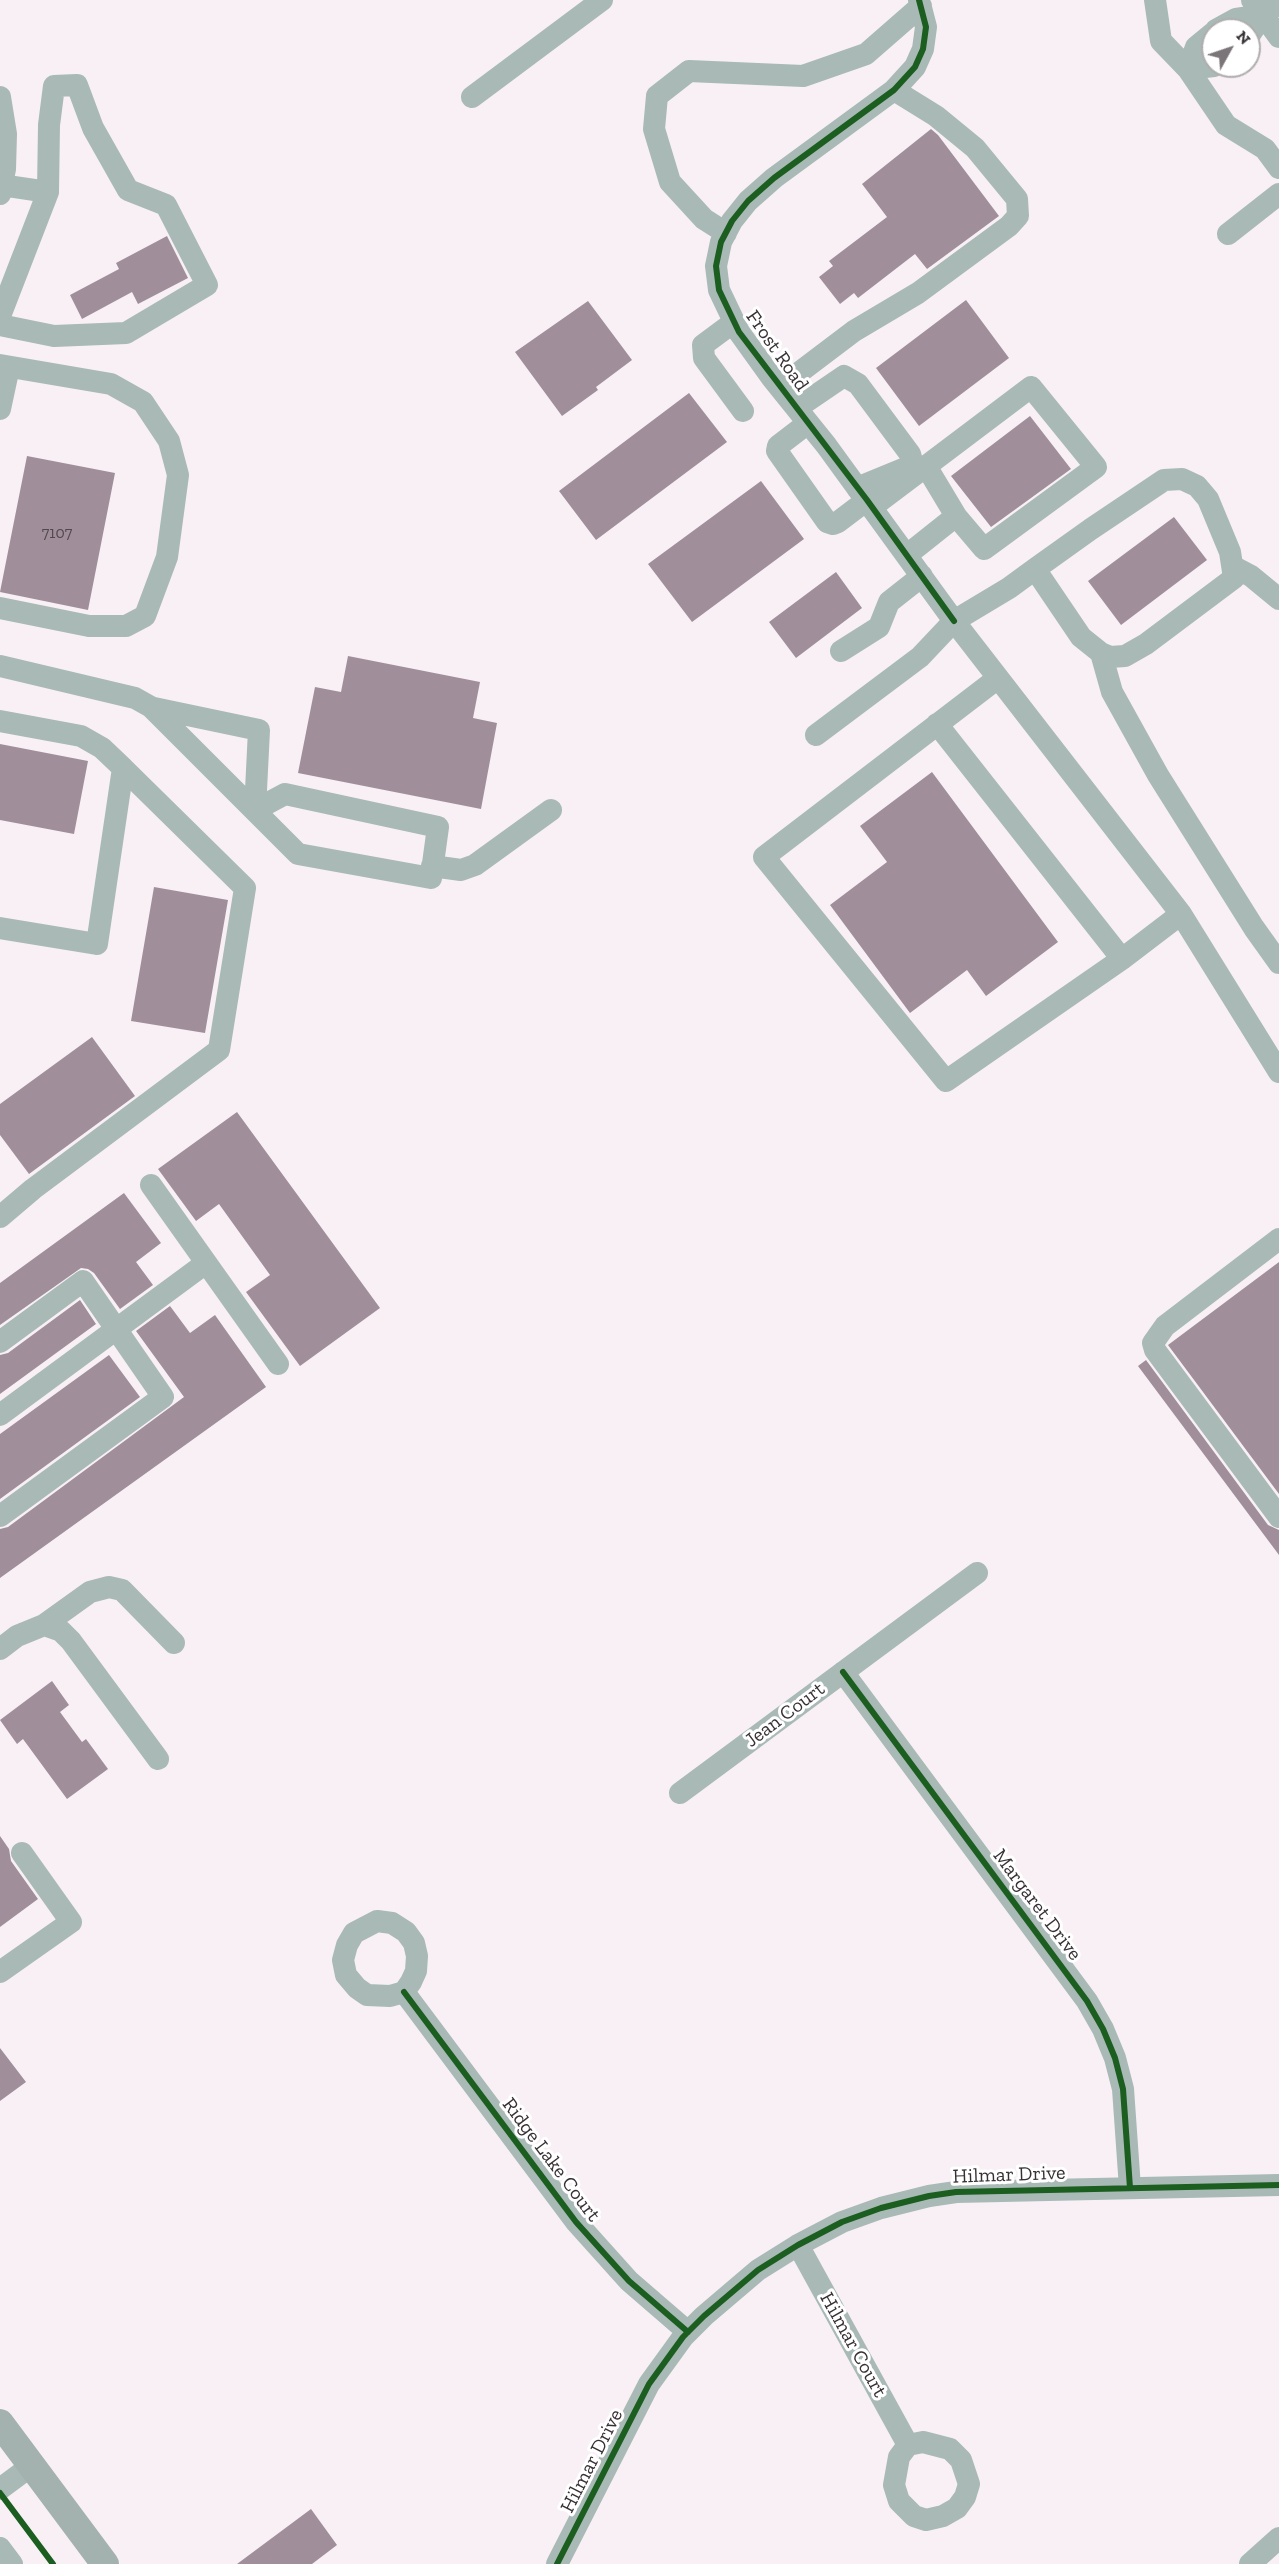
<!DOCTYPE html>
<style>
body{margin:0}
#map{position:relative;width:1279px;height:2564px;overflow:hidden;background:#f8f0f4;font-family:"Zilla Slab",serif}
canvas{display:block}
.north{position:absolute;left:1201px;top:18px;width:60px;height:60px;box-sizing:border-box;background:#fff;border:2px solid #afadae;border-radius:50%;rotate:50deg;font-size:16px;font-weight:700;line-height:24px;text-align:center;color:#373135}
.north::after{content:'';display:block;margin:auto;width:21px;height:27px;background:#7b7478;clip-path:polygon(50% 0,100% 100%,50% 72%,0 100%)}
</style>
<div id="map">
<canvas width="1279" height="2564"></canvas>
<div class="north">N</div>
</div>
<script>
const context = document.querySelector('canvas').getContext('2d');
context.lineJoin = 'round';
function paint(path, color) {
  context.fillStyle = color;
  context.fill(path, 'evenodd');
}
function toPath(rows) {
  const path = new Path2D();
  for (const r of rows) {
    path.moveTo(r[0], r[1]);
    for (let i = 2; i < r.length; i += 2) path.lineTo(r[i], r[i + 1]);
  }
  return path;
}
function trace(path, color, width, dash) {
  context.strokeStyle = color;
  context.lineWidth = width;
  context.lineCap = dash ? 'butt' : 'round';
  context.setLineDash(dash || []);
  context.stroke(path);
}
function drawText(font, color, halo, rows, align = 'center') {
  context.font = font + ' "Zilla Slab",serif';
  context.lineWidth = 6;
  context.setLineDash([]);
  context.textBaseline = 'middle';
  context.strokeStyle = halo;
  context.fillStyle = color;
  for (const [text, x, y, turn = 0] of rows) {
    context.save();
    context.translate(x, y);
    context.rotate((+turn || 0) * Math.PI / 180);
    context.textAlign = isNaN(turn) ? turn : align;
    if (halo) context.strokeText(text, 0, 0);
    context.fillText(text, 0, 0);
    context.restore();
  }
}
paint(toPath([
 [931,129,938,135,999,216,927,269,915,254,858,298,854,293,840,304,819,277,833,266,829,261,887,217,862,184],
 [167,236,188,278,138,304,132,292,82,319,70,295,119,269,116,263],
 [966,300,1009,358,919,426,876,368],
 [588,301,632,360,596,387,598,390,562,416,515,352],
 [689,393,727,442,596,540,559,491],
 [1030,416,1071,469,991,527,951,476],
 [27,456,115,473,88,610,0,592],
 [761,481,804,539,692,622,648,564],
 [1174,517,1207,560,1121,625,1088,581],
 [836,572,862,608,796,658,769,622],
 [348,656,480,682,473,718,497,723,481,809,298,773,315,687,341,692],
 [0,744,88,761,74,834,0,820],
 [932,772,1058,942,986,996,967,970,910,1013,830,905,887,862,860,826],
 [154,887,228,900,205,1033,131,1021],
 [92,1037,135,1096,29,1174,0,1135,0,1104],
 [237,1112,380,1308,300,1366,246,1292,270,1275,219,1204,196,1221,158,1169],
 [124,1193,161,1243,136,1262,153,1285,120,1309,94,1273,88,1269,81,1268,0,1325,0,1283],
 [1279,1262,1279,1494,1168,1345],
 [80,1300,96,1324,0,1394,0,1355,8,1353],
 [170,1306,190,1333,215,1315,266,1387,0,1578,0,1529,8,1527,184,1397,136,1331],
 [109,1355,140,1397,0,1499,0,1434],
 [1146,1360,1268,1525,1279,1530,1279,1555,1138,1366],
 [52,1681,69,1705,60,1712,82,1742,86,1739,108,1769,67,1799,23,1739,17,1744,0,1720],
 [0,1836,9,1849,11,1861,38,1899,0,1927],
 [0,2048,26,2082,0,2101],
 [311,2509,337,2545,312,2564,237,2564]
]), '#a08f9a');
trace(toPath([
 [919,0,926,27,923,49,915,67,894,90,774,178,748,201,732,221,721,242,716,266,719,290,739,332,772,378,826,445,954,621,1181,914,1279,1072],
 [1155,0,1161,41,1188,69,1226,125,1265,149,1279,168],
 [1252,0,1279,37],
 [1216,30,1236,19,1263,15],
 [1213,33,1196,47,1188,69,1214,66],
 [1249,36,1263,15,1279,3],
 [0,97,6,134,5,169,0,194],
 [472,97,602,0],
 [0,185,48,192,49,125,54,86,77,85,93,128,128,190,166,205,207,285,126,333,54,336,0,325],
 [726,233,704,219,670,182,654,129,657,96,689,71,803,76,866,54,921,6],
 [1228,234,1279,194],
 [0,316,48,192],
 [734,322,703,345,704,358,743,411],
 [0,365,111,384,143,402,169,441,178,475,167,557,145,616,126,626,89,626,0,608],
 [780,387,854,331,918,293,1009,226,1018,216,1017,199,975,148,936,116,894,90],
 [797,408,844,376,858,384,910,454,913,465,857,488],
 [0,409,9,367],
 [808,423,778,446,777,451,827,522,833,524,838,522,867,500],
 [926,466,956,516],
 [872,507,1031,387,1096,467,984,549,956,516,907,555],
 [1234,567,1251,576,1279,599],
 [841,651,879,627,889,602,922,576],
 [1101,653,1112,692,1158,775,1254,928,1279,963],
 [0,666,135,698,151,707,298,854,431,878,438,827,285,794,255,810],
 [998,678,764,857,946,1081,1122,959,1181,914],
 [154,708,259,730,255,810],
 [0,721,81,736,102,748,123,768,97,944,0,928],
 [937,724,1122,959],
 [816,735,920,657,954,621,1009,588,1035,569,1091,529,1164,480,1182,479,1197,486,1208,499,1230,552,1234,578,1146,644,1125,656,1110,657,1101,653,1081,637,1035,569],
 [432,866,461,870,475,865,551,810],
 [151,1185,278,1364],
 [0,1217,33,1189,219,1050,245,888,123,768],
 [1279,1239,1165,1326,1153,1343,1155,1350,1279,1517],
 [0,1342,83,1281,163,1397,0,1516],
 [0,1415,206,1263],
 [44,1625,90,1592,109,1587,122,1590,174,1643],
 [0,1649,17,1636,44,1625,61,1631,71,1641,158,1759],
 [843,1672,1087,2001,1103,2029,1115,2058,1123,2089,1130,2188],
 [680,1793,977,1573],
 [377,1921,392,1923,406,1932,414,1943,417,1956,416,1971,411,1982,404,1992,390,1996,367,1995,357,1988,346,1975,343,1960,347,1945,354,1933,377,1921],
 [0,1972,71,1922,22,1853],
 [404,1992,576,2222,629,2281,688,2332],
 [798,2245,908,2445],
 [923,2442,950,2449,961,2460,969,2484,965,2497,957,2508,943,2516,926,2520,914,2516,899,2501,894,2485,899,2457,908,2445,923,2442],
 [0,2489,31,2466],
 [0,2548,12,2564],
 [557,2564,649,2384,683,2337,704,2316,758,2270,798,2245,842,2222,881,2208,929,2196,956,2192,1279,2185],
 [1250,2564,1279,2538]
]), '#a8b9b6', 22);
trace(toPath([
 [0,2423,105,2564]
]), '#a3b1af', 28);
trace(toPath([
 [919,0,926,27,923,49,915,67,894,90,774,178,748,201,732,221,721,242,716,266,719,290,739,332,867,500,954,621],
 [843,1672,1087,2001,1103,2029,1115,2058,1123,2089,1130,2188],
 [404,1992,576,2222,629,2281,688,2332],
 [0,2493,53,2564],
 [557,2564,649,2384,683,2337,704,2316,758,2270,798,2245,842,2222,881,2208,929,2196,956,2192,1279,2185]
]), '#1b5e20', 6);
drawText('16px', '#51484e', null, [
 ["7107",57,533]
]);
drawText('20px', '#373135', '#fff', [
 ["Frost Road",777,351,55],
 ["Jean Court",785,1715,-37],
 ["Margaret Drive",1037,1905,53],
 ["Ridge Lake Court",551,2160,53],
 ["Hilmar Drive",1009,2175,-2],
 ["Hilmar Court",853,2345,61],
 ["Hilmar Drive",592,2461,-63]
]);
</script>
